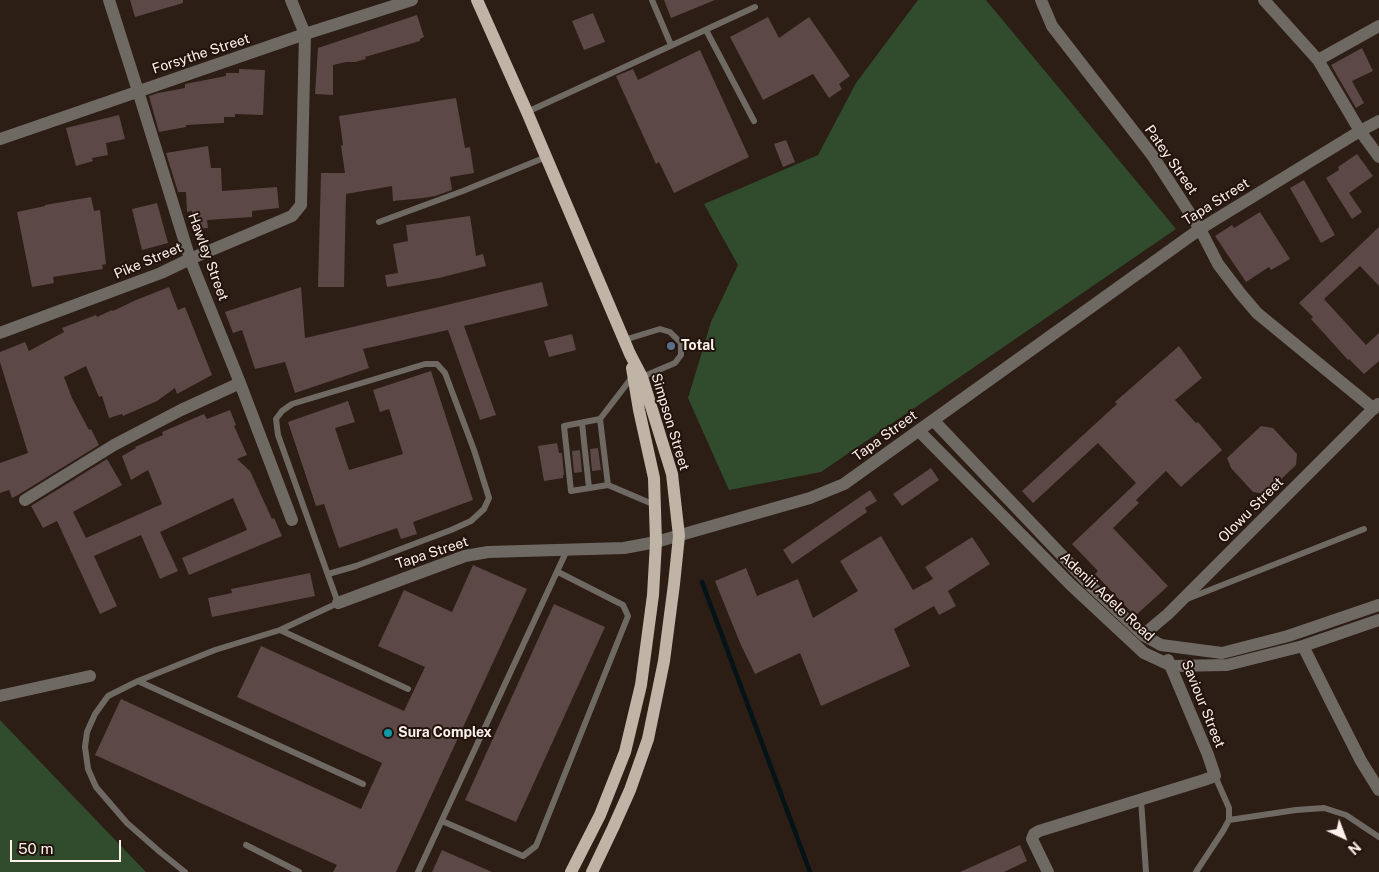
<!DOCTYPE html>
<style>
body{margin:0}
#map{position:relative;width:1379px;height:872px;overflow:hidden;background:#2c1d15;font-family:"Public Sans",sans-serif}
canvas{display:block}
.north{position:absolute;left:1319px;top:812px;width:50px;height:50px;-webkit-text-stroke:4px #22130c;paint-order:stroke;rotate:137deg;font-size:14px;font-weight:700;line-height:20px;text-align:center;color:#fcf1eb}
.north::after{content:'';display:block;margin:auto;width:18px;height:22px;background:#fcf1eb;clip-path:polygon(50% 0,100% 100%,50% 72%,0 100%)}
.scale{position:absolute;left:10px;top:840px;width:111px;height:22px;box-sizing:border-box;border:2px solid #fcf1eb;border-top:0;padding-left:6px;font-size:15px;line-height:18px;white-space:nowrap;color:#fcf1eb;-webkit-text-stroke:4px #22130c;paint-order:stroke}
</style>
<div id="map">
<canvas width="1379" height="872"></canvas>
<div class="north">N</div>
<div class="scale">50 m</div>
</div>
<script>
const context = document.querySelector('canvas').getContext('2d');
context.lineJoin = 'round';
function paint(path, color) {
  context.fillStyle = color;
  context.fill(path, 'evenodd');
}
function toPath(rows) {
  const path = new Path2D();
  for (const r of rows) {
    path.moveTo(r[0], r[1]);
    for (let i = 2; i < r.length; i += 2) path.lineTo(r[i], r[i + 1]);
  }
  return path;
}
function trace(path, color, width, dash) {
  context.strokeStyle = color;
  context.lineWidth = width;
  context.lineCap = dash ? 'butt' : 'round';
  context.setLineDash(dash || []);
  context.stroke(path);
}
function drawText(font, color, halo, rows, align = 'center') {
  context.font = font + ' "Public Sans",sans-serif';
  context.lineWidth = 4;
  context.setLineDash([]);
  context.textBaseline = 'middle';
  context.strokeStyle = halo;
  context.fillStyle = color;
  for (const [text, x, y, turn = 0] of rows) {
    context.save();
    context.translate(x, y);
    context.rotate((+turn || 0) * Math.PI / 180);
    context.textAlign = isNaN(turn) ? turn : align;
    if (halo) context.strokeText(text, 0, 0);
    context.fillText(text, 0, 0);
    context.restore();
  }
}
paint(toPath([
 [918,0,986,0,1176,229,821,472,729,490,688,398,711,322,738,265,704,204,818,155,856,83],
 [0,720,146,872,0,872]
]), '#304c2d');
trace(toPath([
 [702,582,810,872]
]), '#031318', 4.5);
paint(toPath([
 [130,0,183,0,183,3,135,17],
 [664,0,715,0,671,18],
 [593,13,605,42,584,50,572,21],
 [417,15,424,37,420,39,420,41,365,57,366,59,355,62,346,62,333,65,333,95,315,94,318,48],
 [768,17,779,38,809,17,850,76,839,84,842,89,829,98,813,74,763,100,730,37],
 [1362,48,1373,71,1352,81,1364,103,1356,108,1331,65],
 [700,50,749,157,674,193,659,162,656,164,616,76,633,69,638,80],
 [239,69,265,70,263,115,235,114,235,117,224,117,224,123,186,125,186,127,159,132,149,96,158,93,185,88,185,84,226,76,226,73,239,73],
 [456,98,465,148,470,147,474,173,450,177,452,190,435,196,423,198,393,201,392,186,346,194,344,287,318,287,321,173,345,173,341,146,343,145,339,116],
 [119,115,125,139,106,143,108,155,92,158,93,161,76,166,66,128],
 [786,140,795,162,783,167,774,144],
 [208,146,211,168,221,168,222,191,277,187,279,208,252,211,252,217,207,220,208,228,193,229,192,211,187,212,186,192,178,192,166,153],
 [1357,154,1373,176,1349,193,1362,212,1352,219,1326,178,1339,170,1338,167],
 [1304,180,1335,235,1321,243,1290,188],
 [91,197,94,211,100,210,106,264,102,265,103,269,53,277,54,283,32,287,17,212,45,206,45,205],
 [157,203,168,243,142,250,132,209],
 [1260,212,1290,259,1271,270,1269,267,1246,282,1215,236,1232,225,1234,228],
 [470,216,476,256,483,254,486,266,439,278,387,287,385,275,398,273,393,244,408,241,406,225],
 [1379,227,1379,286,1360,266,1324,299,1366,345,1379,333,1379,361,1364,374,1349,359,1348,360,1311,319,1313,317,1299,303],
 [542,282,548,306,464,326,496,415,480,420,448,330,363,349,369,368,295,393,285,362,255,369,242,330,233,333,225,312,301,287,305,338,430,309],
 [169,287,178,310,185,307,212,375,177,394,175,388,157,401,123,416,122,414,109,418,102,396,99,397,86,366,64,377,72,398,89,430,91,429,99,445,18,495,12,498,9,490,0,493,0,463,28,453,0,362,0,352,25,342,29,351,64,332,62,328,96,315,97,317,112,310,113,311,136,300],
 [572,334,576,350,549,357,544,341],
 [1179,346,1202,378,1175,400,1196,423,1198,422,1222,450,1181,487,1166,471,1136,500,1139,503,1113,528,1168,586,1135,616,1095,574,1098,571,1072,544,1136,483,1098,443,1033,503,1022,491,1117,404,1115,402],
 [431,371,473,500,413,522,417,534,401,539,397,528,339,548,324,504,316,506,288,422,348,401,355,422,335,428,349,470,403,454,389,409,380,412,373,390],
 [230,410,236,425,234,426,247,455,237,459,250,471,272,519,274,518,282,536,189,575,182,558,247,530,233,498,160,532,178,571,160,579,141,535,94,556,117,606,100,614,57,521,43,528,31,506,107,459,122,485,73,512,86,538,162,504,148,470,131,480,122,456,136,448,135,447,163,435,162,432,204,414,207,419],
 [1261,426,1273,428,1297,454,1296,465,1266,494,1253,492,1231,468,1227,458],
 [557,443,559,453,562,453,564,475,563,475,563,478,544,481,538,446],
 [598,448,601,470,592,471,590,449],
 [580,450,582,472,574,473,572,451],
 [931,468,939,480,902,506,893,494],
 [870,490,877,501,865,508,867,512,792,564,783,550],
 [881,536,913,590,933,579,925,567,972,537,990,564,948,591,956,606,939,615,934,606,894,629,910,666,821,706,800,653,755,674,740,643,715,581,746,568,757,596,798,579,813,618,858,591,840,561],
 [473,565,527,589,396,872,333,872,337,865,95,755,121,699,361,809,382,763,237,697,261,646,404,711,425,667,378,646,404,590,452,612],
 [310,573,315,596,212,617,208,598,232,593,231,589],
 [554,604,605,627,516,822,465,800],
 [1020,845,1027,861,1004,872,960,872],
 [442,850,492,872,432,872]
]), '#5c4846');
trace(toPath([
 [652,0,671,45],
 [706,30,754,121],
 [527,112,755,7],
 [379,222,463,191,546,157],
 [624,340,660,329,670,332,681,343,681,355,675,363,642,377],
 [633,376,600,419,608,485,655,505],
 [600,419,564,426,571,491,608,485],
 [582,423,589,488],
 [1187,599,1364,529],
 [280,630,408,689],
 [138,681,363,784],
 [1141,800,1146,872],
 [1229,820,1296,810,1324,808,1346,815,1379,837],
 [442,821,523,856,536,846,628,616,623,605,558,572],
 [246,845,299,872],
 [185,872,160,852,127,823,96,787,88,769,85,747,87,732,95,714,108,696,138,681,215,650,280,630,338,603,278,435,276,419,282,411,292,404,425,364,437,364,445,373,474,450,489,498,484,509,471,521,451,530,356,566,328,574],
 [418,872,567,550],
 [1196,872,1223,831,1229,820,1229,808,1215,776]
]), '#6f6963', 6);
trace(toPath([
 [109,0,138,91,190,259,240,383,292,520],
 [1041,0,1052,26,1152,155,1200,229,1218,264,1240,293,1257,313,1374,409],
 [1264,0,1318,60,1360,131,1379,157],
 [1318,60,1379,26],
 [0,139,305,34,412,0],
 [0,333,161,273,190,259,292,216,301,205,305,34,291,0],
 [933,420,1092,587,1143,635,1161,645,1222,653,1288,636,1379,605],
 [919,431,1071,585,1144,653,1172,666,1227,665,1303,646,1379,620],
 [25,500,114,445,181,410,240,383],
 [338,603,465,556,488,552,624,548,656,542,810,498,844,484,1200,229,1360,131,1379,121],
 [1143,635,1168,614,1378,404],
 [1303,646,1328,696,1361,761,1379,790],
 [0,696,90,676],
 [1048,872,1032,839,1034,834,1039,831,1204,780,1215,776,1208,755,1168,660]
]), '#6f6963', 12);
trace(toPath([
 [477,0,527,112,630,354,642,377,672,474,679,536,674,584,664,661,648,739,630,790,613,828,592,872],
 [571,872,600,815,625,752,641,685,653,595,656,542,654,478,639,410,632,368]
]), '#bfb4a5', 12);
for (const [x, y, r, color] of [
 [671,346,5,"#5c6f8a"],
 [388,733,5,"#0f9aa8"]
]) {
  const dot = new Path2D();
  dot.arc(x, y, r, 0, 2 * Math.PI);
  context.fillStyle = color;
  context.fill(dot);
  trace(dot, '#22130c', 2);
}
drawText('14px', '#fcf1eb', '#22130c', [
 ["Forsythe Street",201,54,-18],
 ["Patey Street",1171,160,55],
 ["Tapa Street",1216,202,-32],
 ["Hawley Street",208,257,70],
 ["Pike Street",148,261,-23],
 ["Simpson Street",670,422,73],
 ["Tapa Street",885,436,-36],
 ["Olowu Street",1251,510,-45],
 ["Tapa Street",432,553,-18],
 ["Adeniji Adele Road",1107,597,43],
 ["Saviour Street",1203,704,68]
]);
drawText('bold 14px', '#fcf1eb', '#22130c', [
 ["Total",681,346],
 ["Sura Complex",398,733]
], 'left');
</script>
